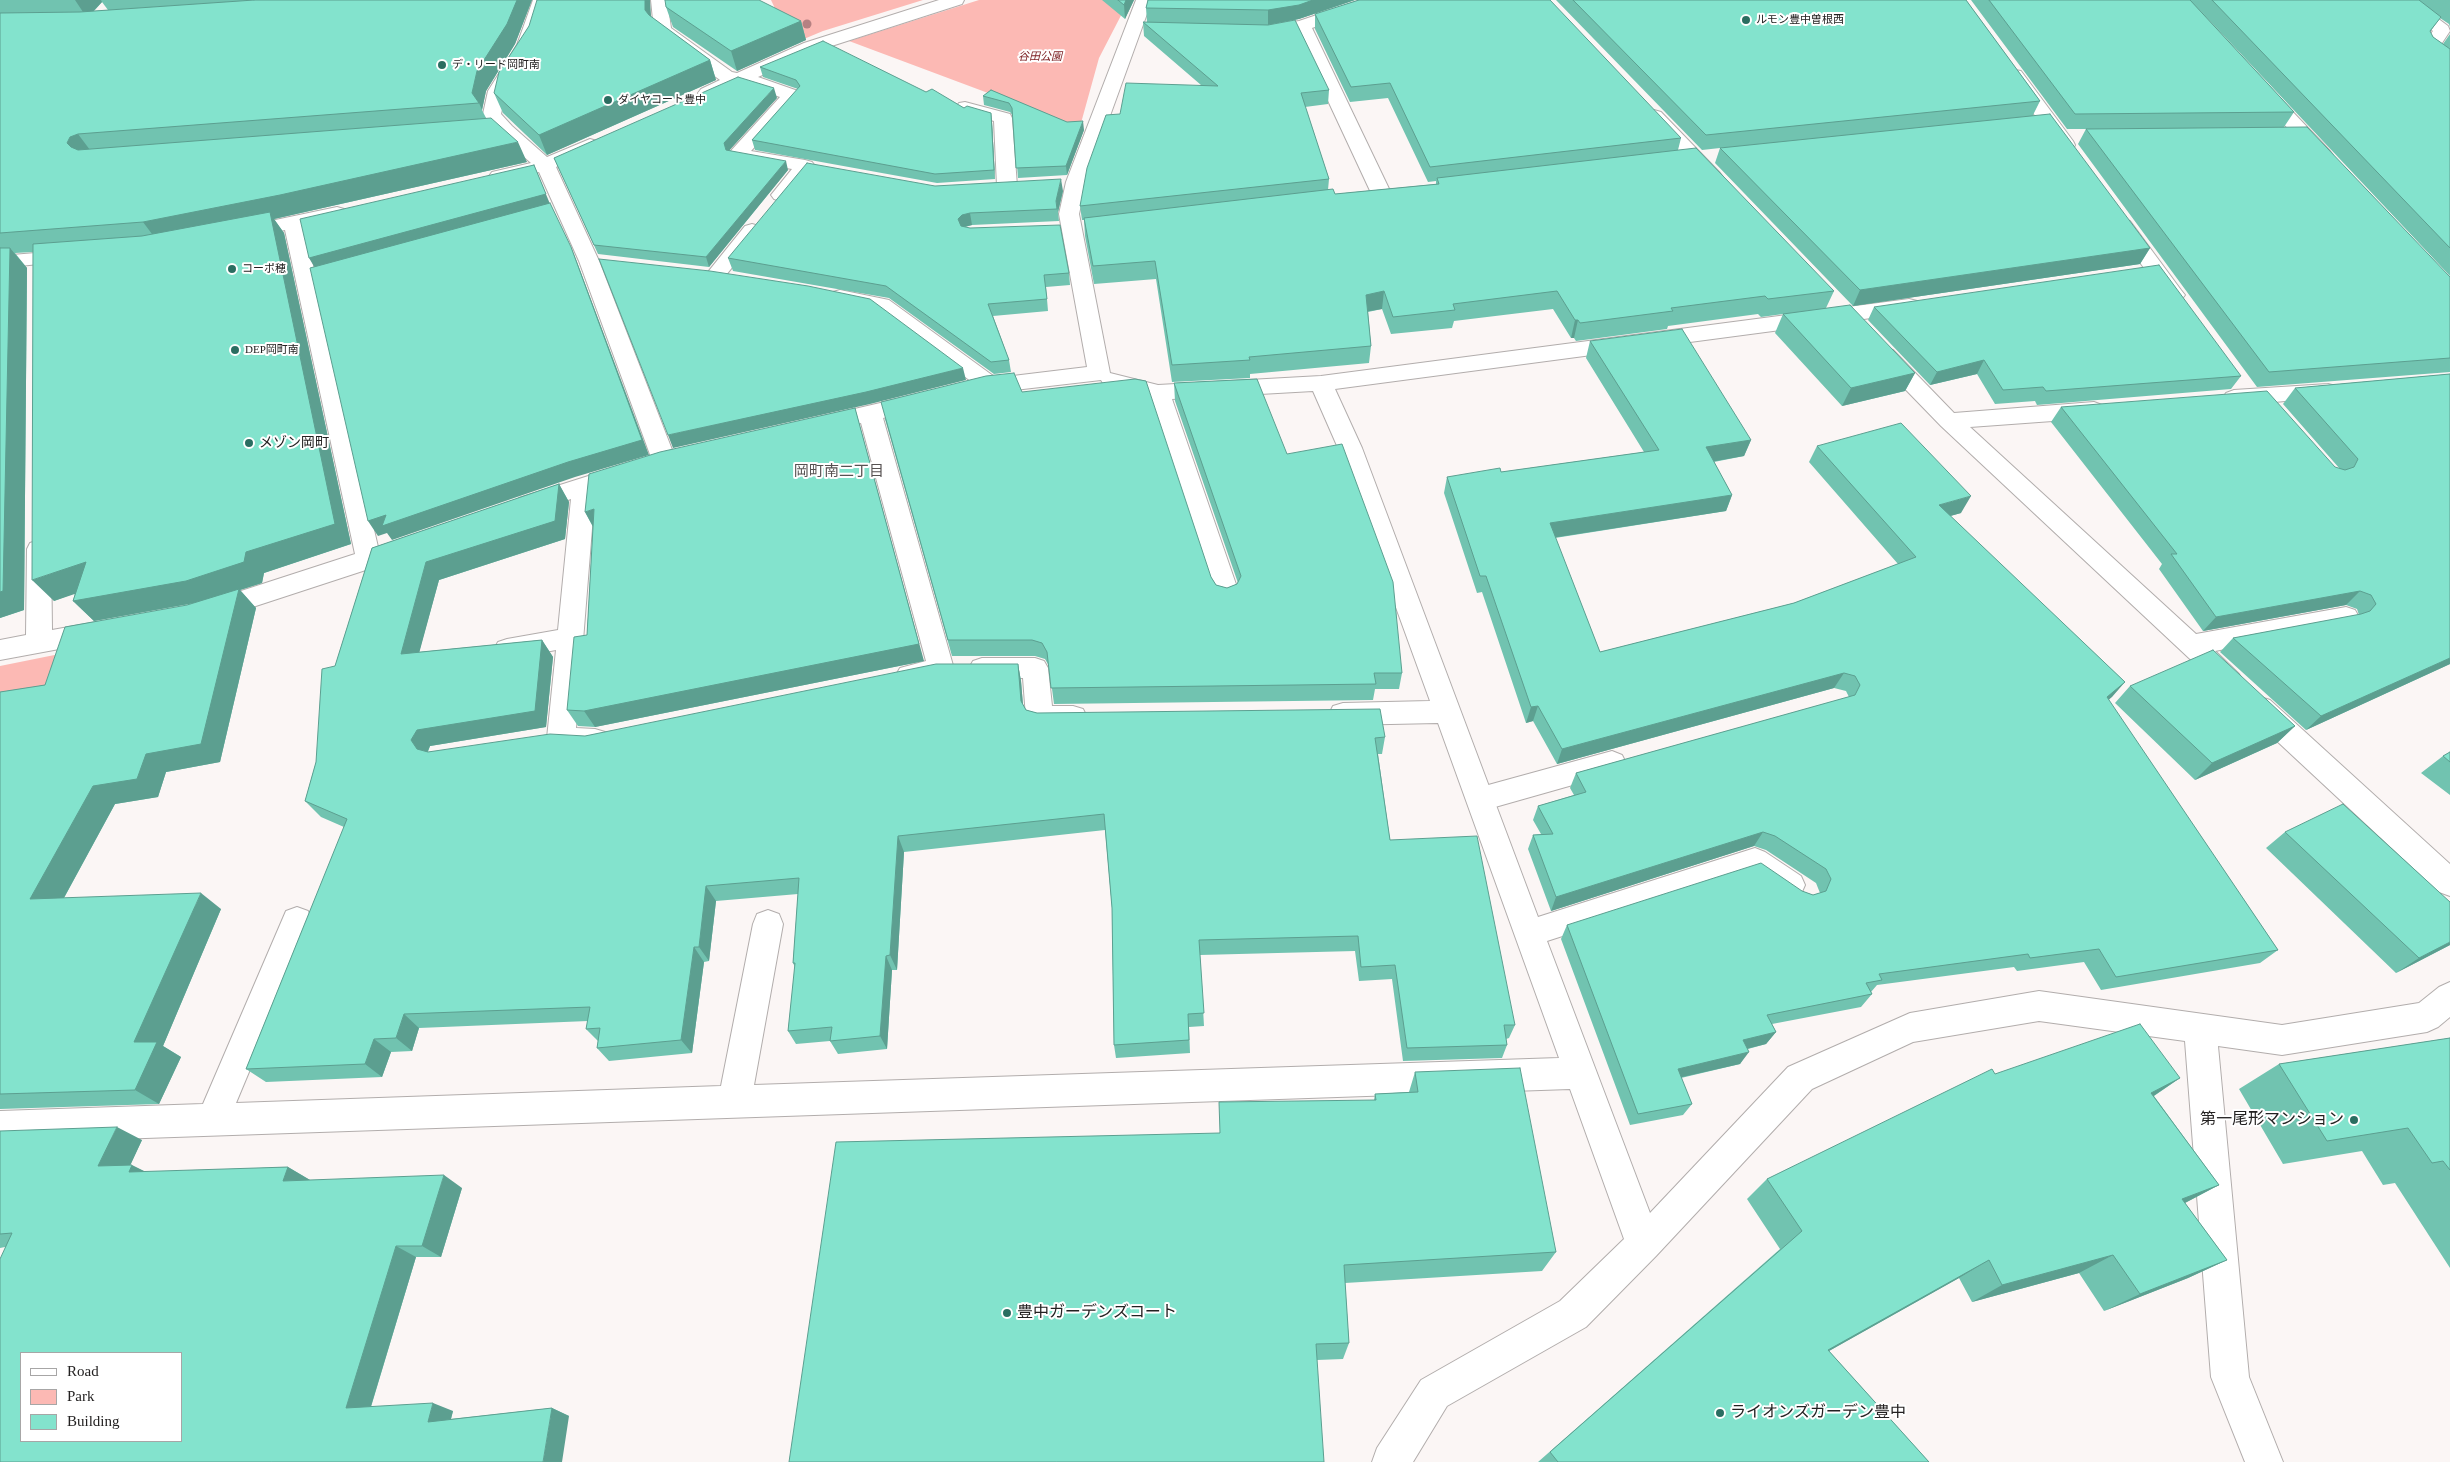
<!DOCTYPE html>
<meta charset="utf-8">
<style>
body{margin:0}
#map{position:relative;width:2450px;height:1462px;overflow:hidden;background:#fbf6f5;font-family:"Times New Roman",serif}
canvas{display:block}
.legend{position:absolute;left:20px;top:1352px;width:162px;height:90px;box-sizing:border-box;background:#fff;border:1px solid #a7a6a6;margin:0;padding:6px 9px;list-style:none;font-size:15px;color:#232121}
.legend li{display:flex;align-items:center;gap:10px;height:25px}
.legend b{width:25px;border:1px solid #a7a6a6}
</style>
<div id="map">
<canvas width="2450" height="1462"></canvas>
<ul class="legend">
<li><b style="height:6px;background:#fff"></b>Road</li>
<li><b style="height:14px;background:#fcb9b4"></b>Park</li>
<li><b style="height:14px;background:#83e3cd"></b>Building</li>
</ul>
</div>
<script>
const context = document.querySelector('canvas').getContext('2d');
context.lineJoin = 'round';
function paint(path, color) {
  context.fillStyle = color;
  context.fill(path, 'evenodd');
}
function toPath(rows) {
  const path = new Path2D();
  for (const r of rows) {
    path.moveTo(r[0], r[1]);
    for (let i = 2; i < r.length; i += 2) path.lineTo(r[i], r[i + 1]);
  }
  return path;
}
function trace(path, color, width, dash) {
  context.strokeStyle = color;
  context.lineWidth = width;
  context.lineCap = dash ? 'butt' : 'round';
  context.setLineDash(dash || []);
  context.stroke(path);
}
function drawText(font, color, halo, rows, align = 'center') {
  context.font = font + ' "Times New Roman","Noto Sans JP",serif';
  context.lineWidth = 4;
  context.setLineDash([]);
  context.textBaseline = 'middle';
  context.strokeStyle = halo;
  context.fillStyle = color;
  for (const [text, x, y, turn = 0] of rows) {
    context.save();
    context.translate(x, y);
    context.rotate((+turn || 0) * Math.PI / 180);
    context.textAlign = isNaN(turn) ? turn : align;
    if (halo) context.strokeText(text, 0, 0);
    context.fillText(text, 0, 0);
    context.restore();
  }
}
paint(toPath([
 [771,0,923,0,823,31,792,44],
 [979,0,1129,0,1099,58,1081,123,1051,126,988,93,849,41],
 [114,643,0,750,0,666]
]), '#fcb9b4');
const lane = toPath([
 [1612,751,1622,755,1626,763,1622,771,1481,811,1471,807,1467,799,1471,791,1481,787,1612,751]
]);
const street = toPath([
 [533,0,549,0,535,45,506,91,501,114,512,126,547,157,590,139,597,141,599,145,597,149,556,167,599,261,676,460,672,466,664,468,656,466,652,460,579,261,539,172,499,182,492,180,489,176,492,172,531,163,498,134,483,114,488,91,517,45,533,0],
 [651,0,667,0,671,28,732,72,737,73,804,43,939,0,964,0,962,4,816,51,758,77,798,91,801,95,751,151,805,160,812,162,815,166,788,199,781,201,774,199,771,195,792,169,738,160,731,158,728,154,780,97,741,84,713,97,701,97,698,93,701,89,720,80,657,34,654,30,651,0],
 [1136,0,1152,0,1086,182,1079,214,1110,373,1158,385,1321,376,1909,299,1917,301,1920,306,1917,311,1909,313,1335,389,1362,448,1538,917,1755,848,1765,852,1801,876,1805,885,1801,894,1790,898,1779,894,1752,875,1547,941,1650,1213,1788,1067,1910,1013,2039,991,2282,1025,2419,1003,2439,987,2450,982,2450,1017,2438,1027,2427,1032,2282,1055,2218,1046,2249,1377,2283,1462,2245,1462,2211,1377,2185,1041,2039,1021,1913,1042,1812,1089,1656,1256,1586,1327,1447,1406,1413,1462,1372,1462,1377,1448,1421,1380,1560,1301,1624,1239,1570,1089,0,1143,0,1111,203,1104,286,911,297,907,308,911,312,921,236,1103,721,1086,753,924,757,914,768,910,779,914,783,924,754,1085,1559,1058,1438,723,1343,725,1333,722,1329,714,1333,706,1343,703,1430,701,1338,448,1313,391,1172,399,1239,593,1235,600,1226,603,1217,600,1213,593,1148,397,1104,385,1101,380,980,394,972,392,969,387,972,382,874,310,833,302,829,297,833,292,840,290,889,300,996,378,1087,367,1059,214,1066,182,1136,0],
 [1361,0,1385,0,1383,4,1312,28,1392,195,1389,199,1382,201,1375,199,1372,195,1296,32,1261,37,1255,36,1252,32,1255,28,1261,27,1299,21,1361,0],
 [2394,0,2413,0,2448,26,2450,31,2440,46,2450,53,2450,66,2444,65,2424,51,2421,47,2433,31,2394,0],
 [2015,70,2021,71,2073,141,2075,145,2073,149,2059,149,2006,75,2009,71,2015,70],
 [2263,86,2269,87,2330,151,2333,155,2330,159,2316,159,2257,95,2254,91,2257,87,2263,86],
 [965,102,1010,114,1012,118,1017,186,1014,190,1007,192,1000,190,997,186,994,121,959,111,956,107,959,103,965,102],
 [1654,110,1661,112,1720,173,1723,177,1720,181,1706,181,1647,120,1645,116,1647,112,1654,110],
 [337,207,344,209,347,213,344,217,304,226,378,547,403,539,412,542,415,548,412,554,378,566,213,620,204,617,200,610,204,603,355,554,285,230,242,239,235,237,232,233,235,229,242,227,337,207],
 [2123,219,2130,221,2181,290,2185,295,2181,300,2174,302,2167,300,2113,225,2116,221,2123,219],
 [752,224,759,226,762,230,759,234,722,280,715,282,708,280,705,276,708,272,745,226,752,224],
 [71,250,78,252,81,256,78,260,0,268,0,256,71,250],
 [1885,348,1893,350,1954,413,2094,402,2102,405,2105,410,2102,415,2094,418,1970,427,2196,634,2346,607,2355,610,2359,617,2355,624,2215,651,2239,674,2243,681,2239,688,2230,692,2221,688,1941,426,1877,360,1874,355,1877,350,1885,348],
 [2328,384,2336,386,2339,391,2336,396,2234,406,2226,403,2223,398,2226,393,2234,390,2328,384],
 [919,394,927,397,930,402,927,407,883,418,954,669,950,676,909,685,900,682,896,675,900,668,926,661,861,423,820,433,812,430,809,425,812,420,820,417,919,394],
 [623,465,631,467,635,473,631,479,595,491,576,728,595,729,605,732,609,740,605,748,595,751,561,749,551,746,547,738,556,650,507,659,498,656,494,649,498,642,507,639,558,630,571,499,528,513,519,510,516,504,519,498,623,465],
 [39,540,48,543,51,549,52,630,97,622,106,625,110,632,106,639,97,642,0,660,0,640,26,635,27,549,30,543,39,540],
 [982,658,1035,658,1044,661,1048,668,1052,706,1073,706,1083,709,1087,717,1083,725,1073,728,1040,728,1030,725,1026,717,1023,678,982,678,973,675,969,668,973,661,982,658],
 [2260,697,2270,700,2450,864,2450,896,2439,892,2250,716,2246,708,2250,700,2260,697]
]);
trace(lane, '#b2adac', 2);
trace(street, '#b2adac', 2);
paint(lane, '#fff');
paint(street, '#fff');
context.fillStyle = '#b68182';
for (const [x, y] of [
 [807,24]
]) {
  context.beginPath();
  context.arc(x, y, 4.5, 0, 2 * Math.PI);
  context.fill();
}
paint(toPath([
 [0,0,532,0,515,44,486,91,482,110,486,118,527,162,274,219,284,233,351,544,264,573,262,583,240,590,256,608,220,762,166,772,158,797,115,804,64,898,221,909,163,1046,181,1057,159,1104,0,1109,0,692,45,685,187,605,195,603,94,621,73,601,75,593,54,601,33,252,15,253,27,268,24,610,0,618],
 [102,2,108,10,94,11],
 [1102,0,1134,0,1125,19],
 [1148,0,1355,0,1299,19,1268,25,1329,90,1328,104,1305,107,1329,179,1328,190,1335,194,1436,184,1436,181,1428,182,1388,98,1350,102,1315,29,1315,14,1681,138,1678,150,1834,291,1826,308,1915,373,1905,391,1842,406,1775,333,1783,314,1761,317,1758,314,1668,326,1667,329,1576,341,1574,338,1571,338,1553,309,1454,321,1452,328,1391,334,1382,309,1368,312,1371,346,1369,363,1250,374,1250,378,1172,382,1156,279,1094,284,1085,236,1084,220,1082,220,1080,206,1120,114,1201,85,1144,36,1143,22,1147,22,1146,8],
 [1556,0,1966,0,2040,101,2033,115,2150,248,2140,264,1853,306,1715,163,1720,148,1702,150],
 [1971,0,2450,0,2450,27,2449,24,2440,18,2430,32,2433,37,2443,44,2450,34,2450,276,2193,3,2294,112,2284,127,2450,277,2450,372,2257,387,2078,144,2086,129,2067,129],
 [666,7,801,21,806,40,737,71,673,27],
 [651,17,710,60,716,80,547,155,503,113,494,93,529,26],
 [760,67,926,92,964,108,991,113,992,122,995,179,937,183,755,150,752,140,798,89,763,77],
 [991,90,1084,130,1067,175,1018,178,1013,116,1010,112,984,105,983,96],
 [777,98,729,150,788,170,709,267,598,254,554,158],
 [935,186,1063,191,1058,212,1059,221,972,225,965,227,1069,273,1070,285,1046,287,1048,311,993,316,1009,360,1011,372,994,374,889,298,733,271,728,258],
 [1874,307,2241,376,2231,389,2037,405,2035,401,1995,404,1977,374,1930,385,1868,320],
 [1590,341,1751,440,1744,456,1714,462,1732,495,1726,511,1555,538,1600,652,1794,603,1898,564,1809,462,1817,446,1961,513,1950,516,2125,682,2108,700,2278,950,2260,963,2101,990,2084,962,2017,971,2014,967,1877,985,1871,992,1872,994,1861,1007,1772,1024,1776,1032,1766,1044,1748,1049,1740,1064,1681,1078,1692,1104,1683,1115,1630,1125,1561,939,1567,925,1802,891,1813,895,1820,893,1816,883,1766,850,1754,846,1551,911,1528,849,1533,835,1541,834,1533,820,1538,806,1574,795,1570,788,1576,773,1849,697,1846,691,1834,688,1557,764,1533,721,1526,723,1482,592,1477,593,1444,493,1447,477,1501,472,1644,452,1586,358],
 [2450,374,2450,664,2306,730,2220,652,2233,638,2359,615,2357,609,2346,605,2203,631,2159,569,2162,564,2051,422,2061,407,2340,469,2283,404,2295,388],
 [1174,383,1287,454,1402,673,1399,689,1375,689,1373,700,1054,704,1049,666,1045,659,1035,656,952,656,885,419,1022,392,1211,577,1216,585,1227,588,1237,584,1238,583,1175,401],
 [559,484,569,502,565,539,439,580,419,652,542,640,553,657,546,727,430,746,428,752,585,736,1018,664,1021,681,1023,705,1026,710,1037,713,1385,737,1382,754,1378,754,1390,840,1515,1025,1509,1038,1506,1039,1507,1045,1502,1058,1403,1061,1392,979,1359,981,1355,951,1200,955,1204,1026,1189,1027,1190,1053,1116,1058,1114,1045,1112,908,1105,830,904,852,897,970,892,970,887,1049,838,1054,830,1041,796,1044,788,1031,795,967,793,963,798,894,716,901,709,961,704,962,692,1053,609,1061,597,1048,598,1041,586,1029,588,1021,419,1028,412,1051,391,1052,382,1077,266,1082,246,1069,344,827,321,817,305,801,316,762,335,666,372,548],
 [585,512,924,661,595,727,578,726,567,710,587,635,593,527],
 [2130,686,2295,726,2277,743,2195,780,2115,703],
 [2450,752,2450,795,2421,773,2443,756],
 [2285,832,2450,945,2396,973,2266,848],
 [2450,1038,2450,1268,2395,1183,2383,1185,2362,1151,2283,1164,2239,1089,2279,1064],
 [1415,1072,1556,1252,1542,1271,1345,1283,1349,1343,1343,1359,1317,1360,1219,1133,1374,1100,1375,1094,1409,1092],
 [1995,1074,2180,1078,2154,1096,2219,1185,2185,1203,2227,1260,2188,1278,2104,1311,2079,1273,1972,1302,1959,1278,1829,1351,1929,1462,1538,1462,1780,1249,1747,1199,1767,1179],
 [0,1131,142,1140,130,1165,146,1172,288,1167,310,1180,462,1188,441,1257,416,1257,371,1407,453,1411,451,1419,552,1408,569,1416,0,1462,5,1247,0,1248]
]), '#71c3b0');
paint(toPath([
 [75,0,101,0,102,2,87,18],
 [517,0,532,0,515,44,486,91,482,110,479,103,472,93,477,71],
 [645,0,650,0,652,30,645,10],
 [1126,0,1134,0,1125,19,1124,5],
 [1313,0,1355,0,1299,19,1268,25,1268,10],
 [801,21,806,40,737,71,731,51],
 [710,60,716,80,547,155,539,135],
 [774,88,777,98,727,153,724,143],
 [991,113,992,122,995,179,994,170],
 [1083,121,1084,130,1067,175,1066,166],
 [78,134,93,154,82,163,67,143,70,137],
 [518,142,527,162,274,219,284,233,351,544,264,573,262,583,240,590,256,608,220,762,166,772,158,797,115,804,54,916,30,899,93,786,146,754,205,601,94,621,73,601,272,219,158,242,143,222],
 [786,161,788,170,709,267,706,257],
 [534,165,550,204,315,268,309,258],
 [1061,179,1063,191,1058,212,1056,201],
 [970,213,972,225,964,227,960,232,958,219,962,215],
 [571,247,577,262,649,455,575,477,392,540,387,533,378,536,368,521],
 [10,248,27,268,24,610,0,618,0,592],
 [2150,248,2140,264,1853,306,1860,290],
 [1384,291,1382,309,1364,312,1366,295],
 [1575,320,1578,320,1574,338,1571,338],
 [1984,360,1977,374,1930,385,1937,372],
 [963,368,966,380,870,404,673,448,668,435],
 [1915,373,1905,391,1842,406,1851,388],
 [855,408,924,661,595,727,584,711],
 [1751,440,1744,456,1699,464,1706,447],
 [559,484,569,502,565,539,439,580,414,672,401,654,426,562],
 [1732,495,1726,511,1545,539,1550,523],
 [1971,496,1961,513,1929,522,1939,505],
 [594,509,595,530,585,512],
 [86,562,107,583,54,601,32,580],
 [2360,591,2346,605,2203,631,2216,617],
 [542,640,553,657,546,727,430,746,425,757,417,749,411,740,417,730],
 [2450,658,2450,664,2306,730,2321,716],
 [1018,664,1021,681,1024,718,1021,701],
 [1844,673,1834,688,1557,764,1562,749],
 [2125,682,2112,697,2093,713,2107,697],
 [1538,706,1533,721,1526,723,1531,707],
 [2295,726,2277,743,2195,780,2212,763],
 [1763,832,1754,846,1551,911,1556,897],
 [898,836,904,852,897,970,890,955],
 [706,886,716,901,709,961,699,947],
 [201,893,221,909,163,1046,181,1057,159,1104,135,1090,134,1042],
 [2450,942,2450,945,2396,973,2419,958],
 [694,947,704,962,692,1053,681,1040],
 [886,956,892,970,887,1049,880,1036],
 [404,1014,419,1028,412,1051,396,1038],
 [1776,1032,1766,1044,1734,1052,1743,1040],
 [374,1039,391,1052,382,1077,365,1064],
 [1749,1052,1740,1064,1669,1080,1678,1069],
 [2180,1078,2146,1101,2151,1093],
 [117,1127,142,1140,124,1179,98,1166],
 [132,1165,158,1178,129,1172],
 [288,1167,310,1180,283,1181],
 [444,1175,462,1188,441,1257,422,1246],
 [2219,1185,2181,1205,2182,1199],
 [396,1246,416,1257,368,1416,346,1408],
 [2113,1255,2079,1273,1972,1302,2002,1285],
 [1989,1260,1959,1278,1804,1365,1828,1350],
 [2227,1260,2188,1278,2104,1311,2140,1294],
 [433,1403,453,1411,448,1430,428,1422],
 [552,1408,569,1416,562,1462,543,1462]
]), '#5c9f90');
const building = toPath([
 [254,0,517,0,507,24,477,71,472,93,479,103,78,134,70,137,67,143,71,147,78,150,491,118,518,142,280,195,143,222,0,233,0,13,80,12,254,0],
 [537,0,645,0,645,10,649,15,710,60,539,135,494,93,499,72,529,26,537,0],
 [665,0,759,0,801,21,731,51,666,7,665,0],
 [1118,0,1126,0,1124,5,1118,0],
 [1148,0,1313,0,1299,5,1268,10,1146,8,1148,0],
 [1359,0,1550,0,1681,138,1430,167,1390,83,1351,87,1315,14,1359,0],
 [1573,0,1966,0,2040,101,1706,135,1573,0],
 [1989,0,2190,0,2294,112,2075,114,1989,0],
 [2212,0,2419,0,2441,17,2430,31,2433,37,2450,49,2450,248,2212,0],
 [1295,20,1329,90,1301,93,1329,179,1080,206,1087,168,1106,115,1120,114,1126,83,1218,86,1143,22,1268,25,1295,20],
 [823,41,926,92,932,89,964,108,967,106,991,113,994,170,935,174,752,140,800,86,796,80,760,67,823,41],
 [738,77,774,88,724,143,726,150,786,161,706,257,594,245,554,158,738,77],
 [991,90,1067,122,1083,121,1066,166,1016,168,1012,108,1009,103,983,96,991,90],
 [2050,114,2150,248,1860,290,1720,148,2050,114],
 [2307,127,2450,277,2450,358,2269,372,2086,129,2307,127],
 [1696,148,1834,291,1768,299,1765,296,1671,308,1673,311,1580,323,1578,320,1575,320,1557,291,1453,304,1455,310,1393,317,1384,291,1366,295,1371,346,1249,357,1250,360,1172,365,1155,261,1093,266,1084,218,1333,189,1335,194,1439,184,1437,178,1696,148],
 [807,163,935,186,1061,179,1056,201,1057,209,970,213,962,215,958,219,961,226,970,228,1060,225,1069,273,1044,275,1047,299,988,304,1009,360,991,362,886,286,728,258,807,163],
 [534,165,546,194,309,258,300,219,534,165],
 [550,203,571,247,642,440,568,462,382,526,386,515,368,521,310,268,550,203],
 [270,212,335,524,246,552,244,562,186,581,73,601,86,562,32,580,33,244,142,236,270,212],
 [0,248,10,248,3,591,0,592,0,248],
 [599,259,710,271,808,286,870,299,963,368,866,392,668,435,599,259],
 [2159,265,2241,376,2046,391,2043,387,2003,390,1984,360,1937,372,1874,307,2159,265],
 [1850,305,1915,373,1851,388,1783,314,1850,305],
 [1682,329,1751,440,1706,447,1732,495,1550,523,1600,652,1794,603,1916,557,1817,446,1901,423,1971,496,1939,505,2125,682,2107,697,2278,950,2116,977,2099,949,2030,958,2028,954,1879,974,1882,980,1866,983,1872,994,1767,1015,1776,1032,1743,1040,1749,1052,1678,1069,1692,1104,1638,1114,1567,925,1761,863,1802,891,1813,895,1826,891,1831,879,1826,869,1775,836,1763,832,1556,897,1533,835,1553,834,1538,806,1586,792,1576,773,1855,695,1860,685,1855,676,1844,673,1562,749,1538,706,1531,707,1486,576,1480,576,1447,477,1500,468,1501,472,1659,450,1590,341,1682,329],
 [1014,373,1022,392,1135,379,1146,381,1211,577,1216,585,1227,588,1237,584,1241,576,1174,383,1257,379,1287,454,1342,444,1393,582,1402,673,1374,673,1376,684,1051,688,1047,652,1042,643,1032,640,948,640,881,402,986,376,1014,373],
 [2450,374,2450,658,2321,716,2233,638,2361,614,2370,611,2376,604,2371,595,2360,591,2216,617,2171,554,2177,554,2061,407,2267,391,2335,467,2345,470,2354,467,2358,459,2295,388,2450,374],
 [855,408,919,644,584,711,567,710,574,637,587,635,594,509,585,512,589,474,660,452,855,408],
 [559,484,555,521,426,562,401,654,542,640,535,711,417,730,411,740,417,749,428,752,550,734,585,736,936,664,1018,664,1021,701,1026,710,1037,713,1380,709,1385,737,1375,738,1390,840,1477,836,1515,1025,1504,1025,1507,1045,1407,1048,1395,965,1361,967,1358,936,1199,940,1204,1013,1188,1014,1189,1040,1114,1045,1112,908,1104,814,898,836,890,955,886,956,880,1036,830,1041,832,1027,788,1031,795,963,793,963,799,878,706,886,699,947,694,947,681,1040,597,1048,600,1028,586,1029,590,1007,404,1014,396,1038,374,1039,365,1064,246,1069,347,819,305,801,316,762,322,669,335,666,372,548,559,484],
 [239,589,201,744,146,754,137,779,93,786,30,899,201,893,134,1042,157,1042,135,1090,0,1094,0,692,45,685,65,627,187,605,239,589],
 [2213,650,2295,726,2212,763,2130,686,2213,650],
 [2450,752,2450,762,2443,756,2450,752],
 [2343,804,2450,902,2450,942,2419,958,2285,832,2343,804],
 [2140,1024,2180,1078,2151,1093,2219,1185,2182,1199,2227,1260,2140,1294,2113,1255,2002,1285,1989,1260,1828,1350,1929,1462,1558,1462,1550,1452,1802,1231,1767,1179,1992,1069,1995,1074,2140,1024],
 [2450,1038,2450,1170,2443,1161,2432,1163,2408,1128,2327,1141,2279,1064,2450,1038],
 [1520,1068,1556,1252,1344,1265,1349,1343,1316,1344,1324,1462,789,1462,836,1142,1220,1133,1219,1102,1376,1100,1375,1094,1418,1092,1415,1072,1520,1068],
 [117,1127,98,1166,132,1165,129,1172,288,1167,283,1181,444,1175,422,1246,396,1246,346,1408,433,1403,428,1422,552,1408,543,1462,0,1462,0,1259,12,1233,0,1234,0,1131,117,1127],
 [21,1353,181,1353,181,1441,21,1441,21,1353]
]);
paint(building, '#83e3cd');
trace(building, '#5c9f90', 1);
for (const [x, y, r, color] of [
 [1746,20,5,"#2a6e61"],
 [442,65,5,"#2a6e61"],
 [608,100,5,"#2a6e61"],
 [232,269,5,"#2a6e61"],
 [235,350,5,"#2a6e61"],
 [249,443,5,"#2a6e61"],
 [2354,1120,5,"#2a6e61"],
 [1007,1313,5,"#2a6e61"],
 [1720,1413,5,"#2a6e61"]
]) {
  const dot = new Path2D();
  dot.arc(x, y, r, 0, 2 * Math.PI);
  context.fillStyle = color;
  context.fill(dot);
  trace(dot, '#fff', 2);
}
drawText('11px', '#232121', '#fff', [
 ["ルモン豊中曽根西",1756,20],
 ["デ・リード岡町南",452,65],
 ["ダイヤコート豊中",618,100],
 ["コーポ穂",242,269],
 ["DEP岡町南",245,350]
], 'left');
drawText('italic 11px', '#7e2124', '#fff', [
 ["谷田公園",1040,57]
]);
drawText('14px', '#232121', '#fff', [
 ["メゾン岡町",259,443]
], 'left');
drawText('15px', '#575252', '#fff', [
 ["岡町南二丁目",839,472]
]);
drawText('16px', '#232121', '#fff', [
 ["第一尾形マンション",2344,1120,"right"],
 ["豊中ガーデンズコート",1017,1313],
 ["ライオンズガーデン豊中",1730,1413]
], 'left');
</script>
